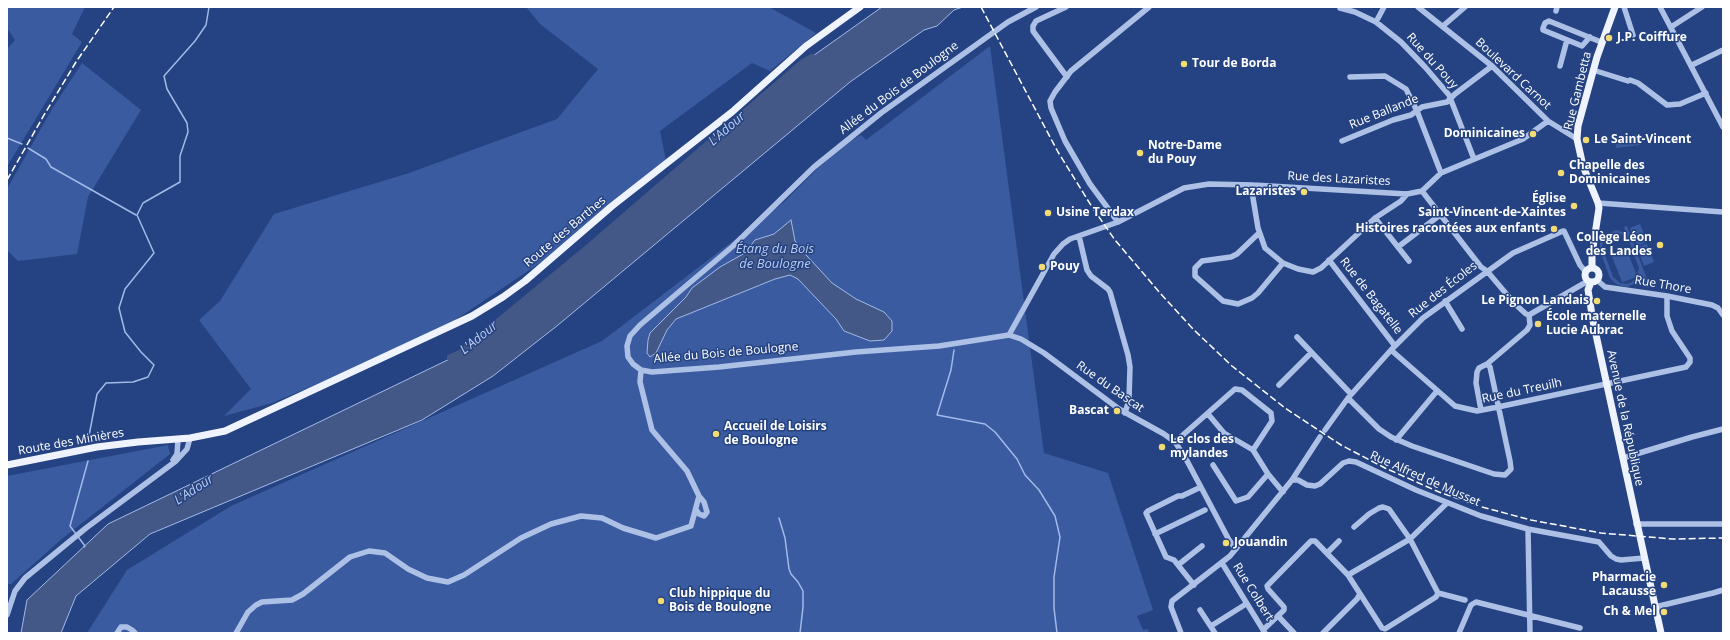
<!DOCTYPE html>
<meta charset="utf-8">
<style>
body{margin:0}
#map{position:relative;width:1730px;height:640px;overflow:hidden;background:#254382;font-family:"Open Sans",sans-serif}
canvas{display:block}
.frame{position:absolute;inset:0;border:8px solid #fff;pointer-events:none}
</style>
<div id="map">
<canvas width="1730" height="640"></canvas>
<div class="frame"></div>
</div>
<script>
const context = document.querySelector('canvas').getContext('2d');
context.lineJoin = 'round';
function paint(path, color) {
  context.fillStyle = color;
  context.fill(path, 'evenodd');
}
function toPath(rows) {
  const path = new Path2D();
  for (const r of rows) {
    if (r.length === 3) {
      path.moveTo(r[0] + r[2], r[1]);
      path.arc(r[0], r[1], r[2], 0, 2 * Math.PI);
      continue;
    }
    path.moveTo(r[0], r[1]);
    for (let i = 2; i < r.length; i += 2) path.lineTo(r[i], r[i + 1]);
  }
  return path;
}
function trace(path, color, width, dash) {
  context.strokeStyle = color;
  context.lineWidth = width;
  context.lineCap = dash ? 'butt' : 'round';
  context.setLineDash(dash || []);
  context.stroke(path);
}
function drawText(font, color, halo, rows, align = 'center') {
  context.font = font + ' "Open Sans",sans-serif';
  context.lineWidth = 3;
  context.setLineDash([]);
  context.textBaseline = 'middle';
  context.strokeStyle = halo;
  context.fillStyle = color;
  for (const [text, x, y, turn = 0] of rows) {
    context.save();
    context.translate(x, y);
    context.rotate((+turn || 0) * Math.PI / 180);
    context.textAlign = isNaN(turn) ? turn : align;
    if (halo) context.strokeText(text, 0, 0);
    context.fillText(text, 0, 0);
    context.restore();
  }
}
paint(toPath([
 [7,7,85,7,72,34,82,42,8,165,7,49,15,40,7,28],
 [526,7,769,7,816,33,770,71,752,63,660,131,666,161,574,240,430,337,272,403,224,416,251,389,199,320,220,301,274,214,409,173,557,119,598,69,540,24],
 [990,46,1044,453,1108,473,1153,610,1137,616,1143,630,1148,629,1149,633,87,633,127,570,231,506,602,341,784,202,818,168,848,142,861,135,866,140],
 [82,63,141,110,88,197,77,254,18,261,7,250,7,189,52,109],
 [1639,134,1640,145,1616,148,1615,137],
 [1640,224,1647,242,1637,246,1630,228],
 [1627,226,1650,287,1647,288,1642,275,1636,283,1627,287,1618,285,1614,282,1610,278,1600,251,1600,243,1604,236,1616,230,1626,233,1624,227],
 [1619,233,1627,238,1629,241,1639,268,1637,276,1626,248,1611,254,1622,282,1637,277,1632,282,1628,284,1620,283,1613,277,1602,247,1603,243,1607,236,1615,233],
 [1647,244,1654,262,1644,266,1637,247],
 [168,445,170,454,63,538,11,584,7,584,7,476]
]), '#3a5ba0');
const water = toPath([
 [882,7,963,7,954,10,937,26,924,30,850,82,558,325,493,376,422,420,150,534,76,596,61,633,21,633,27,600,108,524,460,354,591,246,803,63,882,7],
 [791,220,795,241,807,256,832,283,856,299,884,312,892,321,892,331,884,340,870,341,844,331,836,319,798,279,790,275,775,279,676,319,667,330,656,353,650,357,647,353,648,340,650,333,686,297,692,288,720,267,745,253,755,240,774,234,791,220]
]);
paint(water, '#435887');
trace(water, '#a2bae8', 1);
trace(toPath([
 [7,138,22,144],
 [28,148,46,159,51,167,136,215],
 [954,350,951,370,937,415,985,424,995,432,1017,459,1025,475,1039,490,1055,516,1060,537,1054,577,1054,608,1057,633],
 [88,441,97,394,106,383,133,382,148,377,154,365,141,352,125,332,119,308,125,289,154,253,137,215,143,203,180,182,180,156,188,132,187,123,167,89,164,76,195,41,206,25,209,7],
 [779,518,785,538,789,569,791,574,798,582,803,591,803,607,800,633],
 [84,547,85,546,70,526,88,461]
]), '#a2bae8', 1.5);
trace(toPath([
 [451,358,460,354,591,246,803,63,812,58]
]), '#435887', 8);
trace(toPath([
 [1036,7,1008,22,987,37,881,113,814,167,733,246,640,325,630,336,627,346,628,357,633,364,641,370,652,372,719,367,856,352,939,346,1009,335,1021,339,1044,353,1119,409,1164,434,1175,442,1185,457,1229,540,1236,549],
 [1066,7,1036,21,1033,26,1033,31,1067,77],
 [1418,7,1492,66,1548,121,1577,139],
 [1624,7,1633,35],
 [1660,7,1723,127],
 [1340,8,1355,12,1376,22,1401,42,1425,67,1449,95,1474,159],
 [1556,11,1557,7],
 [1376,22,1384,7],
 [1443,26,1465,7],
 [1671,27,1702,7],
 [1590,37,1582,46,1543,30,1543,28,1545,23,1549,21,1601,42],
 [1692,65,1723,50],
 [1560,66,1567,40],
 [1593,70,1628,81],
 [1350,77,1385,76,1406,89,1417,111,1441,173],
 [1630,80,1638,83,1667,105,1680,104,1706,93],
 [1342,141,1393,120,1411,115,1422,107,1447,102,1455,94,1492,66],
 [1253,185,1252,192,1258,228,1265,248,1283,263,1298,269,1313,272,1321,268,1375,218,1401,201,1407,194],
 [1422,191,1481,267,1487,271,1514,303,1526,314,1529,315],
 [1598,203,1723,212],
 [1375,218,1409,261],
 [1118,222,1090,184,1065,141,1051,108,1050,101,1055,92,1071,71,1149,7],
 [1259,233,1237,254,1231,257,1202,261,1195,268,1195,276,1223,301,1238,304,1252,298,1258,293,1283,263],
 [1079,236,1087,270,1091,276,1108,289,1110,292,1128,355,1130,367,1129,400,1125,413],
 [1398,247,1440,215],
 [1329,260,1395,346],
 [1597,280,1605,287,1667,296,1712,305,1718,308,1723,315],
 [1445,301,1462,329],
 [1529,315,1588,281],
 [1009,335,1054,254,1063,244,1070,239,1118,222,1184,188,1209,184,1253,185,1407,194,1422,191,1441,173,1523,139,1548,121],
 [1297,337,1351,394],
 [1391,350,1455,406,1477,411,1498,407,1686,367,1690,362,1690,358,1672,331,1667,316,1667,296],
 [1279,385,1311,353],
 [1348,398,1379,429,1391,437,1412,446,1494,474,1505,475,1511,469,1510,461,1490,367,1487,364],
 [1481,410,1476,383,1477,372,1479,368,1487,364,1527,330,1530,325,1529,315],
 [1208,414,1224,433,1253,450],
 [1325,430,1348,398,1391,350,1423,318,1513,253,1563,231,1564,231,1580,265,1585,271],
 [1396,440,1437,391],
 [1175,442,1235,389,1242,390,1271,413,1272,421,1253,450,1268,474],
 [1623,458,1692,437,1723,429],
 [173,460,177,454,178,440],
 [1213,465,1236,501,1248,497,1268,474,1283,492],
 [1292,480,1298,480,1307,485,1315,486,1320,484,1343,463,1349,461,1356,462,1416,490,1481,516,1528,529,1599,542,1611,556,1616,559,1621,560,1644,558],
 [696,510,699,514,704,516,707,512,704,502,699,496],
 [1636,524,1723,524],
 [1354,527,1369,514,1379,508,1383,507,1389,509,1410,539,1438,593,1465,600],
 [1528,529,1530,633],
 [1155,534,1205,510],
 [1327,553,1339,541],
 [1222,563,1265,633],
 [1178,565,1202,546],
 [1348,575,1410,539,1447,503],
 [1194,585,1174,560,1166,557,1146,513,1148,511,1178,496,1182,496,1201,487],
 [1655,607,1713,593,1723,590],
 [1200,610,1215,633],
 [7,615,15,591,25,578,86,528,176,461,187,449,190,438],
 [1278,616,1294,633],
 [1211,626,1246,604],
 [1263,630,1284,610,1284,607,1268,589,1267,586,1311,541,1315,541,1348,575,1382,628,1385,629,1436,597,1438,593],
 [117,633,121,627,127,627,132,630,135,633],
 [236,633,248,612,256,605,262,602,292,600,303,594,350,557,369,551,385,553,408,569,427,578,448,582,464,575,521,538,551,524,581,516,602,518,623,528,656,538,691,526,699,496,687,471,652,430,640,382,641,370],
 [1181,633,1171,607,1172,601,1230,556,1292,480,1320,437],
 [1323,633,1357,599,1360,594],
 [1459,633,1471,605,1476,602,1580,628]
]), '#adc1e7', 5.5);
trace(toPath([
 [1592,267,1592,254,1599,208,1598,203,1583,166,1577,139,1578,126,1597,57,1615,7],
 [1592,275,7],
 [1591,282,1588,290,1593,321,1661,633],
 [7,465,97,447,138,442,190,438,225,431,472,316,503,297,525,281,612,206,732,112,806,46,860,7]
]), '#eff3fd', 7);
trace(toPath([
 [981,7,1058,152,1092,207,1115,240,1160,293,1194,330,1232,366,1285,408,1341,445,1385,468,1439,492,1482,507,1531,520,1601,533,1673,539,1723,538],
 [7,180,44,115,76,62,114,7]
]), '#fff', 1.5, [7, 3]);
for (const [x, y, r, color] of [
 [1609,38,4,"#f1db72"],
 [1184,64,4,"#f1db72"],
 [1533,134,4,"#f1db72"],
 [1586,140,4,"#f1db72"],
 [1140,153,4,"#f1db72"],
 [1561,173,4,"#f1db72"],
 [1304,192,4,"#f1db72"],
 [1574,206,4,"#f1db72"],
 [1048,213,4,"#f1db72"],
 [1554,229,4,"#f1db72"],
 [1660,245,4,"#f1db72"],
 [1042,267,4,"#f1db72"],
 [1597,301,4,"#f1db72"],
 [1538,324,4,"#f1db72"],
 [1117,411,4,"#f1db72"],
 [716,434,4,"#f1db72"],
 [1162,447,4,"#f1db72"],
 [1226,543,4,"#f1db72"],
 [1664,585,4,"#f1db72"],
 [661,601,4,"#f1db72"],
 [1664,612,4,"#f1db72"]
]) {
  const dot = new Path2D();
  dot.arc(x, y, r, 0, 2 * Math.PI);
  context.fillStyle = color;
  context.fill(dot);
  trace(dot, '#254382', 1.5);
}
drawText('bold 12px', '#fff', '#254382', [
 ["J.P. Coiffure",1617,38],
 ["Tour de Borda",1192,64],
 ["Dominicaines",1525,134,"right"],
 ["Le Saint-Vincent",1594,140],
 ["Notre-Dame",1148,146],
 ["du Pouy",1148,160],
 ["Chapelle des",1569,166],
 ["Dominicaines",1569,180],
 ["Lazaristes",1296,192,"right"],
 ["Église",1566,199,"right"],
 ["Saint-Vincent-de-Xaintes",1566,213,"right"],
 ["Usine Terdax",1056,213],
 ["Histoires racontées aux enfants",1546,229,"right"],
 ["Collège Léon",1652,238,"right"],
 ["des Landes",1652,252,"right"],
 ["Pouy",1050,267],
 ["Le Pignon Landais",1589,301,"right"],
 ["École maternelle",1546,317],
 ["Lucie Aubrac",1546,331],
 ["Bascat",1109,411,"right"],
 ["Accueil de Loisirs",724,427],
 ["de Boulogne",724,441],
 ["Le clos des",1170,440],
 ["mylandes",1170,454],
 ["Jouandin",1234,543],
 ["Pharmacie",1656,578,"right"],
 ["Lacausse",1656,592,"right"],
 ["Club hippique du",669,594],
 ["Bois de Boulogne",669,608],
 ["Ch & Mel",1656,612,"right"]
], 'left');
drawText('12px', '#fff', '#254382', [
 ["Rue du Pouy",1432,61,48],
 ["Boulevard Carnot",1513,74,43],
 ["Allée du Bois de Boulogne",899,88,-37],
 ["Rue Gambetta",1578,91,-76],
 ["Rue Ballande",1384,112,-22],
 ["Rue des Lazaristes",1339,179,3],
 ["Route des Barthes",565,232,-40],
 ["Rue Thore",1663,285,10],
 ["Rue des Écoles",1443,290,-38],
 ["Rue de Bagatelle",1371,296,52],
 ["Allée du Bois de Boulogne",726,353,-5],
 ["Rue du Bascat",1110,387,35],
 ["Rue du Treuilh",1522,391,-12],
 ["Avenue de la République",1625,418,78],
 ["Route des Minières",71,442,-10],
 ["Rue Alfred de Musset",1425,479,24],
 ["Rue Colbert",1253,592,58]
]);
drawText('italic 13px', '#b9cbef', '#254382', [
 ["L'Adour",727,129,-41],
 ["Étang du Bois",775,249],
 ["de Boulogne",775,264],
 ["L'Adour",479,338,-39],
 ["L'Adour",194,490,-33]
]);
</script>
